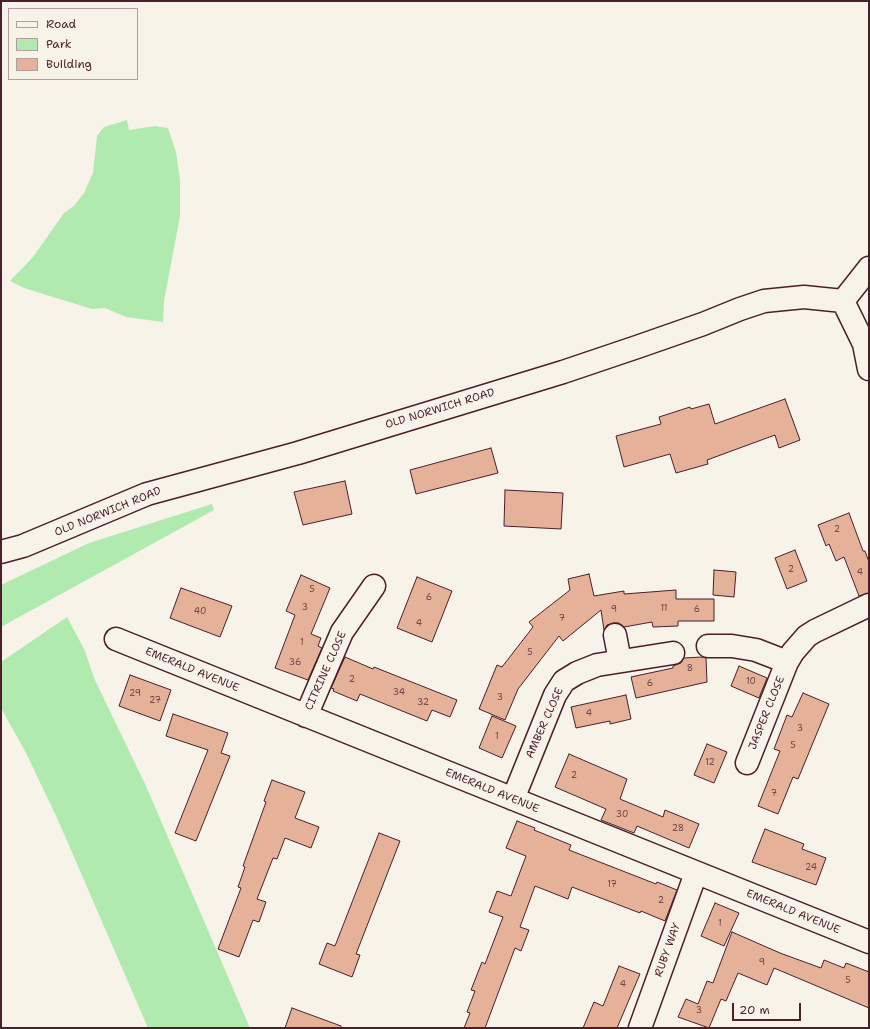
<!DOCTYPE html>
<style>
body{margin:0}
#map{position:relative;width:870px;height:1029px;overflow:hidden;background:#f7f3e8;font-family:"Shantell Sans",sans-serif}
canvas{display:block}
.frame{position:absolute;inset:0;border:2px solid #4a1f2b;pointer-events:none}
.legend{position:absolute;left:8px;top:8px;width:130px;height:72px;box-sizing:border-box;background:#f7f3e8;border:1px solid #b29e9c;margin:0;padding:5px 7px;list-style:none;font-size:12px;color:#4a1f2b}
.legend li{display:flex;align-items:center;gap:8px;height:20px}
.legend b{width:20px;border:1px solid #b29e9c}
.scale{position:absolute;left:732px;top:1003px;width:69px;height:18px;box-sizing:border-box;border:2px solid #4a1f2b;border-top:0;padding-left:5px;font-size:12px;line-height:14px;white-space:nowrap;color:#4a1f2b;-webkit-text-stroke:3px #f7f3e8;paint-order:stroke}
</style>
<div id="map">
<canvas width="870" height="1029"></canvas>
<div class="frame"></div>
<ul class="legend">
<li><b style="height:5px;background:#f7f3e8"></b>Road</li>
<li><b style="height:11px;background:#b0eaaf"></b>Park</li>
<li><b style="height:11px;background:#e5b199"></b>Building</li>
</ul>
<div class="scale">20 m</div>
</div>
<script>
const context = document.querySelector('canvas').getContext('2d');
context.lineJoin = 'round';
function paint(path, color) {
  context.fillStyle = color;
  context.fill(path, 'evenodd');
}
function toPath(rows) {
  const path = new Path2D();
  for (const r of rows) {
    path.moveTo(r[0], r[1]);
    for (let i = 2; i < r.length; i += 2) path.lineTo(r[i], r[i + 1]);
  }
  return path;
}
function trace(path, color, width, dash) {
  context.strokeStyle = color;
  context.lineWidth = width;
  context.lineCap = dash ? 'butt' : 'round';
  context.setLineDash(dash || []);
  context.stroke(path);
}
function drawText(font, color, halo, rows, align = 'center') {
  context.font = font + ' "Shantell Sans",sans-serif';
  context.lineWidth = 3;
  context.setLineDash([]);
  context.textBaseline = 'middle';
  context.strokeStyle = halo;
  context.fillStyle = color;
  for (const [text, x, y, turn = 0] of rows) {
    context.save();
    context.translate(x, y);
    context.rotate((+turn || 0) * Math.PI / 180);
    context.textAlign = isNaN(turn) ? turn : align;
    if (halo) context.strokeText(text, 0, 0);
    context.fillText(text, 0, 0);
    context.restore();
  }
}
paint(toPath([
 [127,120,129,130,155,126,168,128,176,152,180,180,180,216,164,301,163,322,126,317,105,308,92,309,24,288,10,281,33,257,64,213,74,206,84,193,93,173,97,136,104,127],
 [212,504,214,510,1,627,1,585,89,543],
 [67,617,85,651,94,678,146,786,250,1028,148,1028,58,820,25,751,1,708,1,662]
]), '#b0eaaf');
const building = toPath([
 [785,399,800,440,779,448,775,435,707,460,708,464,676,473,670,454,624,467,616,436,661,424,659,417,690,407,691,409,709,404,715,424,785,399],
 [491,448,498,473,416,494,410,470,491,448],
 [345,481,352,514,303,525,294,492,345,481],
 [505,490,563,493,561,529,504,526,505,490],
 [849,513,863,551,865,551,869,562,869,593,859,596,844,557,836,561,829,544,826,546,818,525,849,513],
 [795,550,807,581,787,589,775,558,795,550],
 [714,570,736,572,734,597,713,595,714,570],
 [589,574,594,596,624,591,624,594,676,590,676,599,714,599,714,621,678,621,678,626,653,627,652,622,624,627,619,623,613,623,607,625,604,630,601,610,563,641,559,636,518,689,505,720,479,709,497,665,502,667,533,627,529,622,570,590,568,579,589,574],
 [301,575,330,588,311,634,321,638,318,646,322,648,308,680,275,668,295,615,286,611,301,575],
 [417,577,452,591,432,642,397,628,417,577],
 [181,588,232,606,220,637,170,618,181,588],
 [345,657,373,669,374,667,457,700,450,717,432,710,427,721,360,694,357,701,333,691,334,689,331,688,345,657],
 [702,657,706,658,707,682,636,698,631,677,673,668,673,666,681,663,684,658,702,657],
 [739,666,767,678,759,698,731,686,739,666],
 [130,675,171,690,160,721,119,706,130,675],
 [803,693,829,704,798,779,793,777,778,814,758,806,780,751,774,749,787,715,792,717,803,693],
 [626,695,631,719,610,724,610,721,576,728,571,707,626,695],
 [173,714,228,733,221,753,230,756,196,841,175,833,208,750,166,736,173,714],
 [492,716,516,726,502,758,479,748,492,716],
 [707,744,727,752,714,783,694,775,707,744],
 [569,754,627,779,620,799,663,817,665,810,699,824,689,848,637,826,634,833,601,820,606,809,555,787,569,754],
 [272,780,305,792,295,818,319,827,311,848,285,838,277,859,273,858,257,899,266,902,259,922,253,920,239,957,218,949,241,888,238,887,245,867,243,866,266,802,264,801,272,780],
 [517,821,535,828,534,830,571,845,569,850,656,884,657,882,677,890,665,921,641,911,640,913,572,887,568,899,535,886,520,927,529,930,521,951,515,948,485,1028,464,1028,470,1013,467,1012,475,991,471,990,482,962,485,964,503,917,489,912,497,891,511,896,526,856,506,848,517,821],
 [765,829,804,844,802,849,826,858,816,885,752,862,765,829],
 [379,833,400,841,356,954,360,955,352,977,319,964,327,943,335,946,379,833],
 [715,903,739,913,724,946,701,936,715,903],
 [732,932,780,953,821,968,824,960,844,968,846,963,869,972,869,1008,774,968,767,985,738,973,726,1001,721,999,709,1028,678,1017,686,999,698,1004,707,981,713,983,732,932],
 [619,966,640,974,617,1028,583,1028,594,1002,603,1006,619,966],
 [292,1008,341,1026,341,1028,285,1028,292,1008]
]);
paint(building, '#e5b199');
trace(building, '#4a1f2b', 1);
const minor = toPath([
 [843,301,864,344,869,369],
 [1,552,23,546,147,494,298,453,563,372,637,347,703,324,740,309,764,301,804,297,843,301,869,268],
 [615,635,620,661],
 [116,639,869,942],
 [708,646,732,646,756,650,787,662],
 [306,716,342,632,374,586],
 [747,763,787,662,793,652,807,636,815,631,869,605],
 [513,799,555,695,564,681,577,673,597,665,673,653],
 [640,1028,696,873]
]);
trace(minor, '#4a1f2b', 25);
trace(minor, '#f7f3e8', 22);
drawText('9px', '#714446', null, [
 ["2",837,530],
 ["2",791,570],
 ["4",860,573],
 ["5",312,590],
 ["6",429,598],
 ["3",305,608],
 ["11",664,609],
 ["9",614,610],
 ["6",697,610],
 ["40",200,612],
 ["7",562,619],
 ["4",419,624],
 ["1",302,643],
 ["5",530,653],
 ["36",295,663],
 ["8",690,669],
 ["2",352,680],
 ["10",751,682],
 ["6",650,684],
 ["34",399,693],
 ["29",135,694],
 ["3",500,698],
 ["27",155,701],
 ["32",423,703],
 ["4",589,714],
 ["3",800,729],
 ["1",497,737],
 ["5",793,746],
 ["12",710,763],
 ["2",574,776],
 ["7",774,794],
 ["30",622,815],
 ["28",678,829],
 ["24",811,868],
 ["17",612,885],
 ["2",661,901],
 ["1",720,924],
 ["9",762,963],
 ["5",848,981],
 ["4",623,985],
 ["3",699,1011]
]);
drawText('11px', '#4a1f2b', '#f7f3e8', [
 ["OLD NORWICH ROAD",440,409,-17],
 ["OLD NORWICH ROAD",108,512,-22],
 ["EMERALD AVENUE",192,670,22],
 ["CITRINE CLOSE",326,671,-66],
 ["JASPER CLOSE",767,713,-68],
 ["AMBER CLOSE",545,723,-66],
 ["EMERALD AVENUE",492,791,22],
 ["EMERALD AVENUE",793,912,22],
 ["RUBY WAY",668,950,-70]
]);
</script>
